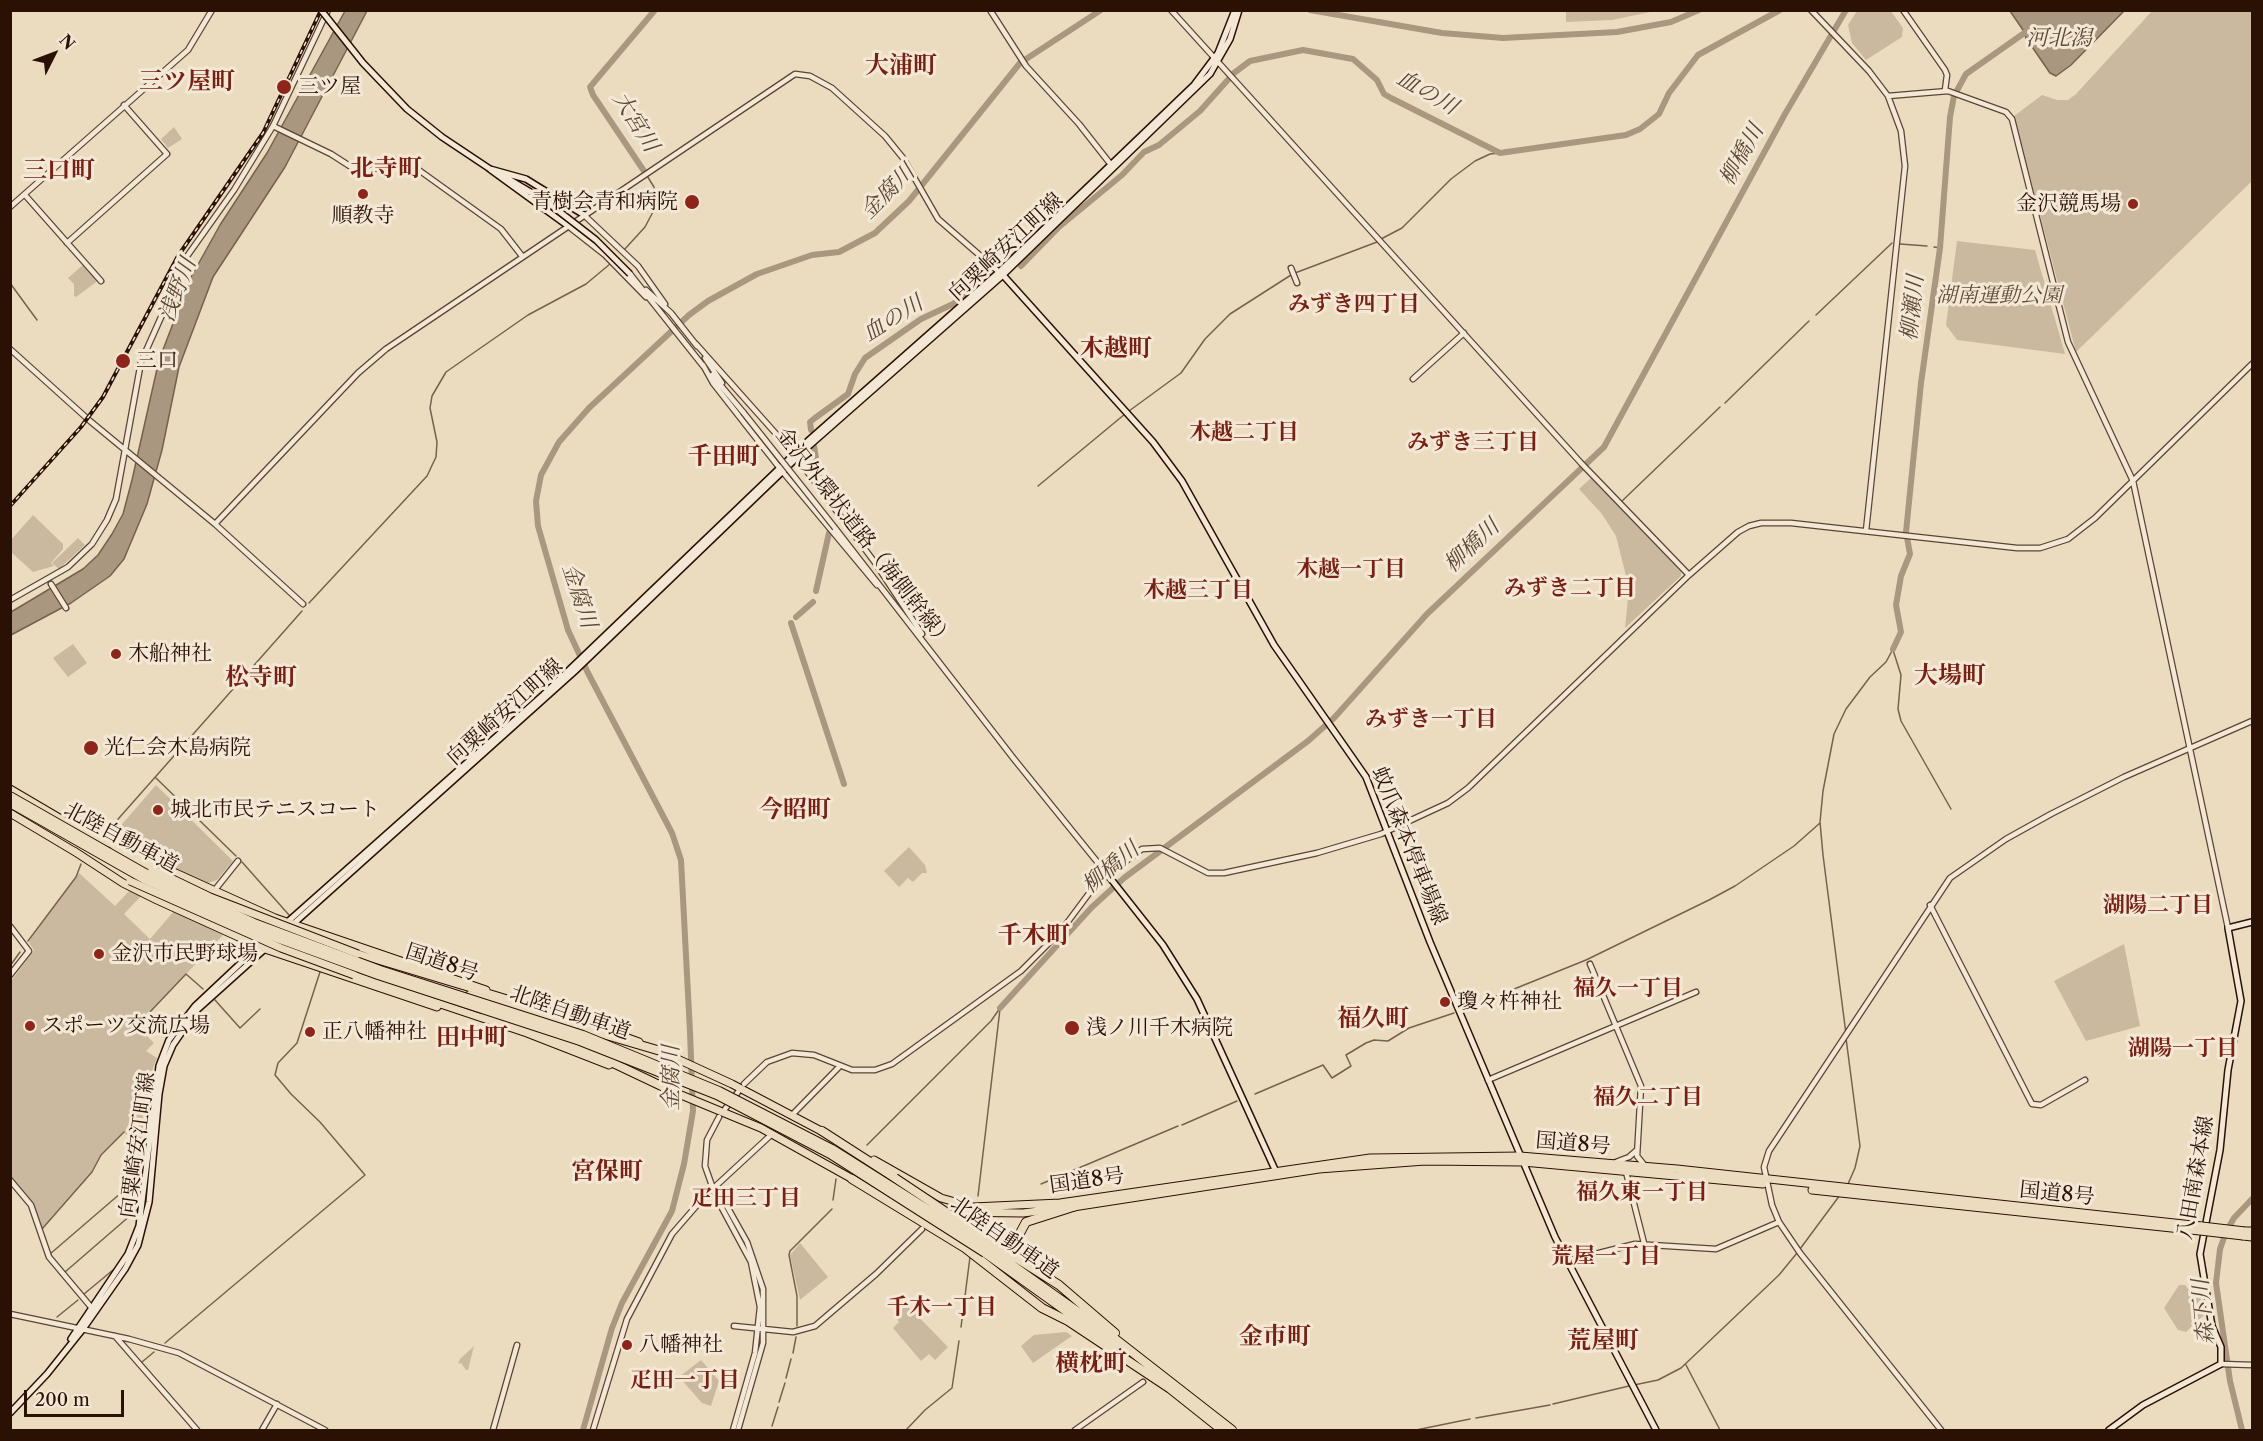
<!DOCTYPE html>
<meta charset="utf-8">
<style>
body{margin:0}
#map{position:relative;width:2263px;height:1441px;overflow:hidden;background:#ecdcbf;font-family:"Libre Caslon Text",serif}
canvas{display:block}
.frame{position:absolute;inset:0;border:12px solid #2b1104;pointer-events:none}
.north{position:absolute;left:24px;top:24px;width:60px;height:60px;-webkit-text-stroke:4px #f3e8d5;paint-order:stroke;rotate:48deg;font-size:16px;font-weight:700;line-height:24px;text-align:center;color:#2b1104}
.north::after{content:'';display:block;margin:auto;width:21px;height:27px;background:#2b1104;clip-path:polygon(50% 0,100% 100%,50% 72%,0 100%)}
.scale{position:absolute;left:24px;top:1390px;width:100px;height:27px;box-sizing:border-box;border:3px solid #2b1104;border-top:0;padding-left:8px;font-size:18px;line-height:21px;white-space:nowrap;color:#2b1104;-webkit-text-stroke:4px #f3e8d5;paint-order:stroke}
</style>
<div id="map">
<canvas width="2263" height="1441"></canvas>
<div class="frame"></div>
<div class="north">N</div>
<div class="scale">200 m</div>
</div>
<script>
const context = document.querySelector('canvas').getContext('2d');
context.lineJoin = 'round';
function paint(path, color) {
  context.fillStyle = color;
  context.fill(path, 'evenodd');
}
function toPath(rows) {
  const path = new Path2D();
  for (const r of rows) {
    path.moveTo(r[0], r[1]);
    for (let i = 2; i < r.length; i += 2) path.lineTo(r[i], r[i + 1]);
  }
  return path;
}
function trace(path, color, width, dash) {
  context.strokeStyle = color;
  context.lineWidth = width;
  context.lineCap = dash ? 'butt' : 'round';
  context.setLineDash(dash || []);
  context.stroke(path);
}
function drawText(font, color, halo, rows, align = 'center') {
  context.font = font + ' "Libre Caslon Text","Noto Serif JP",serif';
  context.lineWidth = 6;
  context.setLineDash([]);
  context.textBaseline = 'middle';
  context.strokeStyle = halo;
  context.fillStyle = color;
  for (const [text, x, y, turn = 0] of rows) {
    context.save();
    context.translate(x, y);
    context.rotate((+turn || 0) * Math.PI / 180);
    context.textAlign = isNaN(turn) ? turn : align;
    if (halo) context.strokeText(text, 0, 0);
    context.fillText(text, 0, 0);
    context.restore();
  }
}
paint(toPath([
 [1890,10,1903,28,1902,37,1866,60,1852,43,1848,25,1857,11],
 [1566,11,1566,10,1655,11,1612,20,1566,22],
 [2152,11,2252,11,2252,181,2076,352,2014,116,2042,95,2057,100,2068,100,2076,94],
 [174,127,182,139,168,148,161,139],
 [1957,241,2035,250,2065,354,1957,340,1946,325],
 [84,264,99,280,76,297,74,296,74,284,68,278],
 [1591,478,1681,572,1681,576,1625,628,1629,588,1616,536,1602,514,1579,489],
 [33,515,63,544,63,549,51,563,54,566,33,572,11,552,10,541],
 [78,538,85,545,59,569,52,563],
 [73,644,87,663,68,677,53,658],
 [156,785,233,861,217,880,208,883,184,873,111,837],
 [909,847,925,865,927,873,922,873,913,882,908,878,899,887,884,871],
 [79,873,115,906,130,890,141,896,124,914,150,939,174,911,223,935,137,1026,154,1043,146,1051,157,1058,153,1068,146,1139,136,1147,124,1132,101,1154,92,1172,42,1229,33,1204,11,1178,11,981,34,950,29,943,30,940],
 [2124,944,2140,1026,2086,1041,2054,981],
 [800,1243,828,1277,800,1300,790,1255],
 [2179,1285,2185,1285,2191,1292,2199,1291,2204,1315,2186,1332,2178,1330,2164,1308],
 [904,1302,948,1347,935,1360,929,1354,921,1361,893,1328,899,1322,893,1313],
 [1066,1332,1072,1336,1033,1363,1021,1346,1034,1335],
 [474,1346,468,1370,466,1370,461,1363,458,1364,460,1359],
 [701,1360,719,1381,711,1406,702,1403,679,1377]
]), '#cbb99f');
const water = toPath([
 [345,11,367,11,285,167,213,277,179,367,162,450,147,504,124,559,110,576,71,603,11,635,11,612,83,569,98,555,112,534,123,514,132,480,159,360,191,277,220,225,267,153,345,11],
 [2010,11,2124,11,2071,65,2056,76,2050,73,2026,38,2023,30,2010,11]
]);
paint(water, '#aa977f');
trace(water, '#77614e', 1.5);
trace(toPath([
 [1381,239,1402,228,1451,179,1475,161,1490,154,1500,153],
 [1900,244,1927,246],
 [1934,247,1940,248],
 [624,250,645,227,655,208,654,187,644,171],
 [1295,273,1377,242],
 [10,283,37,320],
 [1816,315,1892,243],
 [1725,403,1809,321],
 [1129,411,1181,373,1205,339,1230,314,1291,275],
 [1038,486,1125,414],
 [1622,501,1720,407],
 [309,603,427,476,436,457,437,442,430,408,432,396,446,372,528,315,586,284,610,264],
 [1893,650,1901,675,1898,709,1901,721,1951,809],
 [156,778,236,856],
 [104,835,302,611],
 [242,862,289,915],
 [28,941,76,877,81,864],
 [10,966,20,952],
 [215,1000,240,1028,260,1009],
 [1462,1010,1586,960,1709,900,1735,886,1794,846,1820,823],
 [130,1033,186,974,203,989],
 [1846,1034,1823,855,1820,822,1823,791,1834,734,1846,709,1870,677,1886,662,1893,649],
 [1846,1038,1860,1146,1855,1168,1848,1184],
 [1255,1094,1323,1065,1332,1078,1351,1066,1346,1055,1366,1043,1374,1040,1388,1041,1409,1028,1454,1013],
 [1182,1125,1237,1101],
 [867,1145,991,1021,1000,1008],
 [1041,1184,1178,1126],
 [978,1196,1000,1009],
 [833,1200,836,1179],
 [42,1229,92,1172,101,1155,124,1132],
 [1800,1249,1840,1195],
 [50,1254,143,1174],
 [65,1272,139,1208],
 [84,1294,113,1270],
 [57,1317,78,1300],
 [797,1326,797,1296,789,1255,790,1251,832,1209],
 [961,1327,970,1257],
 [165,1343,365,1175,320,1122,291,1094,275,1075,278,1063,297,1043,320,972],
 [793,1353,796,1337],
 [142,1362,154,1352],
 [1686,1365,1720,1430],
 [786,1378,791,1359],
 [1634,1385,1658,1380,1681,1368,1779,1275,1797,1253],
 [779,1402,785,1383],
 [1553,1404,1629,1386],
 [1476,1418,1550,1405],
 [772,1426,778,1407],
 [906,1430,925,1410,952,1388,959,1341],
 [1416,1430,1470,1419]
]), '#77614e', 1.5);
trace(toPath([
 [1310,10,1442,33,1503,38,1617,32,1671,22,1699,10],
 [644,171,593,95,590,87,655,10],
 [1021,266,1059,227,1122,175,1144,152,1159,145,1200,111,1234,73,1250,61,1303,50,1353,59,1377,80,1384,94,1391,98,1500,153,1626,135,1640,129,1659,114,1669,93,1698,55,1780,10],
 [811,430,810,422,815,418,848,394,855,374,865,358,921,319,953,304,988,275],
 [814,446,820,482,837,505],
 [816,591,829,533],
 [796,617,813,602],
 [791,623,844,784],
 [1893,649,1901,632,1896,605,1901,576,1910,554,1906,532,1921,383,1940,248,1950,117,1954,96,1966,74,2030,29],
 [1000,1008,1092,907,1124,878,1308,741,1334,718,1427,614,1604,447,1785,114,1846,10],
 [583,1430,612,1328,622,1303,672,1211,684,1164,693,1111,690,1032,681,860,672,833,588,673,568,630,538,526,536,501,541,475,559,442,589,408,689,315,708,301,757,274,812,255,839,252,875,233,909,201,1020,63,1101,10],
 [2242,1430,2230,1381,2216,1283,2220,1249,2226,1232,2234,1218,2252,1199]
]), '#aa977f', 6);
const tertiary = toPath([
 [990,10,1026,66,1079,124,1112,166],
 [1171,10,1581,463,1689,575],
 [1811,10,1869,71,1888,96,1948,91,2006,112,2012,119,2068,342,2133,481,2228,928],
 [1903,10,1945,70,1947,75,1945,90],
 [273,126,331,154,359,172,366,172,396,160,409,163,501,229,522,256],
 [25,195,101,281],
 [10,207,188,50,212,10],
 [584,215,638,266,665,304],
 [568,226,605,255,646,297],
 [67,243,167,154,124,105],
 [1291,268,1297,283],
 [630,274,704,367],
 [646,290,671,313,697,346],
 [696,344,794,454,876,564,922,634],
 [10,349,90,421,215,524,303,604],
 [705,358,722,383],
 [703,365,713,383,782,471,877,585],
 [712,375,743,412],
 [1413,379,1464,333],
 [215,524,358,373,386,349,795,74,810,76,832,88,885,136,903,158,938,219,999,272],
 [835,528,1014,759,1107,874],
 [1866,531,1905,166,1901,131,1888,96],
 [51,584,66,608],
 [10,600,68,567,92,544,107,520,116,499,141,362,162,315,178,269,234,190,273,126,328,10],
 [214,891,238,861],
 [1930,905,2032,1104,2041,1105,2085,1080],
 [10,926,29,951,10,975],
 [1590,964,1641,1086,1637,1156,1645,1166],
 [1488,1080,1696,992],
 [744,1084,767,1062,792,1053,814,1055,852,1070,875,1070,892,1064,1021,971,1061,931,1096,884,1142,849,1160,848,1208,873,1224,873,1317,853,1381,834,1448,803,1468,788,1689,575,1738,532,1749,526,1761,523,1791,523,2017,548,2040,548,2068,539,2095,518,2252,364],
 [725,1109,738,1092],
 [792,1115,839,1067],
 [719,1117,707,1140,705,1166,716,1197,751,1262,760,1307,755,1353,733,1430],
 [1616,1162,1629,1157,1637,1150],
 [1626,1172,1644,1243],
 [10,1180,31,1205,49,1257,91,1307],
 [713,1189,720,1194,747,1242,763,1289,763,1343,738,1430],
 [1567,1261,1635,1244,1716,1249,1779,1222],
 [10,1314,129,1339,179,1353,325,1430],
 [734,1326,793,1332,815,1326,876,1274,922,1229],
 [115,1336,197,1430],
 [2221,1364,2252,1365],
 [262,1430,277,1404],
 [493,1430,517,1345],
 [593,1430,627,1319,672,1234,705,1196,772,1134],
 [1075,1430,1143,1382],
 [1941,1430,1800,1253,1779,1222,1772,1205,1764,1167,1769,1151,1950,878,2006,839,2051,814,2124,777,2252,721]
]);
const secondary = toPath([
 [490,169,526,179,584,215],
 [491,170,568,226],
 [500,174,547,202],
 [1002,274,1153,442,1182,481,1274,645,1366,777,1430,942,1555,1237,1656,1430],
 [1107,874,1163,945,1197,999,1277,1174],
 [291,926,574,672,810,445,1003,275,1210,74,1230,39,1239,10],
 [275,933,543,695,810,439,999,272,1194,85,1218,53,1235,10],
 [71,1339,128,1254,139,1226,159,1066,169,1040,195,1006,261,944],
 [10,1413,47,1374,83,1329,125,1269,138,1245,149,1202,159,1094,164,1066,173,1045,197,1010,266,948],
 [2109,1430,2143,1405,2221,1364,2221,1347,2212,1326,2200,1254,2220,1150,2228,1070,2241,1001,2228,928,2252,922]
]);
const trunk = toPath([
 [10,789,78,829],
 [10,813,77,853],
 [74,827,275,918,486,990],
 [114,849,152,869],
 [74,851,123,883,157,900,265,949,437,1007],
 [358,954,587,1023,639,1042],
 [354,975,527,1033,609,1065],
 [660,1051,732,1084,825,1133],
 [669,1090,761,1128,856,1181],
 [874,1160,941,1198,973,1207,1060,1203,1370,1158,1520,1156,1677,1169,2202,1226],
 [1812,1190,2200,1231],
 [1073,1207,1319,1169,1425,1161,1523,1162,1763,1184],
 [945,1212,1023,1213,1062,1208],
 [2245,1231,2252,1231],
 [2243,1236,2252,1237]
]);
const motorway = toPath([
 [470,995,664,1052],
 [485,1013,575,1045,674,1092],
 [822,1131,895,1178],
 [852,1179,965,1248,1042,1308,1068,1321,1172,1390],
 [988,1240,1059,1285,1115,1333],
 [987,1247,1105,1331,1232,1430],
 [985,1253,1116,1347],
 [1028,1262,1018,1244,1019,1235,1026,1222,1076,1206],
 [1168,1387,1222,1430]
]);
trace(tertiary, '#5b4433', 7);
trace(secondary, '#2b1104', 8);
trace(trunk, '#2b1104', 9);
trace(motorway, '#2b1104', 10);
trace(tertiary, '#f3e8d5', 4.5);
trace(secondary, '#f3e8d5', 5);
trace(trunk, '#ecdcbf', 7);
trace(motorway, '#ecdcbf', 8);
const rail = toPath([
 [10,506,81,427,103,397,178,256,263,133,321,10]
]);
trace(rail, '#2b1104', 4);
trace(rail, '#f3e8d5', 1.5, [4.5]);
const tertiaryBridge = toPath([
 [743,412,835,528]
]);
const secondaryBridge = toPath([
 [321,10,363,63,407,109,442,137,490,169],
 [547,202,596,240,630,274]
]);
const trunkBridge = toPath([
 [152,869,210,897,358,954],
 [130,881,281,948,354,975],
 [2202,1226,2245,1231],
 [2200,1231,2243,1236]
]);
const motorwayBridge = toPath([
 [10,796,145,873,254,923,380,970,583,1035,719,1091,832,1149,987,1247],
 [10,803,144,879,252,929,378,975,580,1041,717,1095,830,1154,985,1253],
 [895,1178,988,1240]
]);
trace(tertiaryBridge, '#5b4433', 7, []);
trace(secondaryBridge, '#2b1104', 8, []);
trace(trunkBridge, '#2b1104', 9, []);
trace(motorwayBridge, '#2b1104', 10, []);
trace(tertiaryBridge, '#f3e8d5', 4.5);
trace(secondaryBridge, '#f3e8d5', 5);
trace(trunkBridge, '#ecdcbf', 7);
trace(motorwayBridge, '#ecdcbf', 8);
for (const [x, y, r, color] of [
 [284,87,8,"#8f2418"],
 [363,194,6,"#8f2418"],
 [692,202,8,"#8f2418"],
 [2133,204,6,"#8f2418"],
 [123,361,8,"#8f2418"],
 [116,654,6,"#8f2418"],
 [91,748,8,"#8f2418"],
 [158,810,6,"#8f2418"],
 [99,954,6,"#8f2418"],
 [1445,1002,6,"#8f2418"],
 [30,1026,6,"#8f2418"],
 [1072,1028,8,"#8f2418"],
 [310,1032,6,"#8f2418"],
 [627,1345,6,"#8f2418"]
]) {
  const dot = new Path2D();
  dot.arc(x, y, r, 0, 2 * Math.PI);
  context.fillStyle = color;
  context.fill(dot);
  trace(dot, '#f3e8d5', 2);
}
drawText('21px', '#2b1104', '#f3e8d5', [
 ["三ツ屋",298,87],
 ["青樹会青和病院",678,202,"right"],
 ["金沢競馬場",2121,204,"right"],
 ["順教寺",363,216,"center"],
 ["三口",136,361],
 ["木船神社",128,654],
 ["光仁会木島病院",104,748],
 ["城北市民テニスコート",170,810],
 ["金沢市民野球場",111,954],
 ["瓊々杵神社",1457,1002],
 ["スポーツ交流広場",42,1026],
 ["浅ノ川千木病院",1086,1028],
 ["正八幡神社",322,1032],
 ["八幡神社",639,1345]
], 'left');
drawText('21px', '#2b1104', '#f3e8d5', [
 ["向粟崎安江町線",1006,247,-43],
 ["金沢外環状道路（海側幹線）",864,538,52],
 ["向粟崎安江町線",505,712,-42],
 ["北陸自動車道",121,838,28],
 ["蚊爪森本停車場線",1409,846,68],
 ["国道8号",442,963,18],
 ["北陸自動車道",570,1013,19],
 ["国道8号",1573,1144,5],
 ["向粟崎安江町線",138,1145,-82],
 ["八田南森本線",2196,1178,-80],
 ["国道8号",1087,1181,-8],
 ["国道8号",2057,1194,6],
 ["北陸自動車道",1004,1238,35]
]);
drawText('italic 21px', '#634c3a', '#f3e8d5', [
 ["湖南運動公園",1999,296]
]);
drawText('italic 22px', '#5e4735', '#f3e8d5', [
 ["河北潟",2059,39],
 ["血の川",1427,93,30],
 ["大宮川",635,122,58],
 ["柳橋川",1742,155,-61],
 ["金腐川",888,192,-45],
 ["浅野川",178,290,-69],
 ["柳瀬川",1913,308,-84],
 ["血の川",893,319,-32],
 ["柳橋川",1472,546,-43],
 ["金腐川",579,596,72],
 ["柳橋川",1111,868,-40],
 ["金腐川",672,1078,-90],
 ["森下川",2204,1312,-95]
]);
drawText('bold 22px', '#7a1f14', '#f3e8d5', [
 ["みずき四丁目",1354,305],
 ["木越二丁目",1244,433],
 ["みずき三丁目",1473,443],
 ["木越一丁目",1351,570],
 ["みずき二丁目",1570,589],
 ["木越三丁目",1198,591],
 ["みずき一丁目",1431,720],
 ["湖陽二丁目",2158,906],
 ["福久一丁目",1628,989],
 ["湖陽一丁目",2183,1049],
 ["福久二丁目",1648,1098],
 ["福久東一丁目",1642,1193],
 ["疋田三丁目",746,1199],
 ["荒屋一丁目",1606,1257],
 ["千木一丁目",942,1308],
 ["疋田一丁目",685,1381]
]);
drawText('bold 24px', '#7a1f14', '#f3e8d5', [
 ["大浦町",901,66],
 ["三ツ屋町",187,82],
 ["北寺町",386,169],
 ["三口町",59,171],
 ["木越町",1116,349],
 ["千田町",724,457],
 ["大場町",1950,676],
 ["松寺町",261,678],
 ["今昭町",795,810],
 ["千木町",1034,936],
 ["福久町",1373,1019],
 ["田中町",472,1038],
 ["宮保町",607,1172],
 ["金市町",1275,1337],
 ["荒屋町",1603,1341],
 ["横枕町",1091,1364]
]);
</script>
